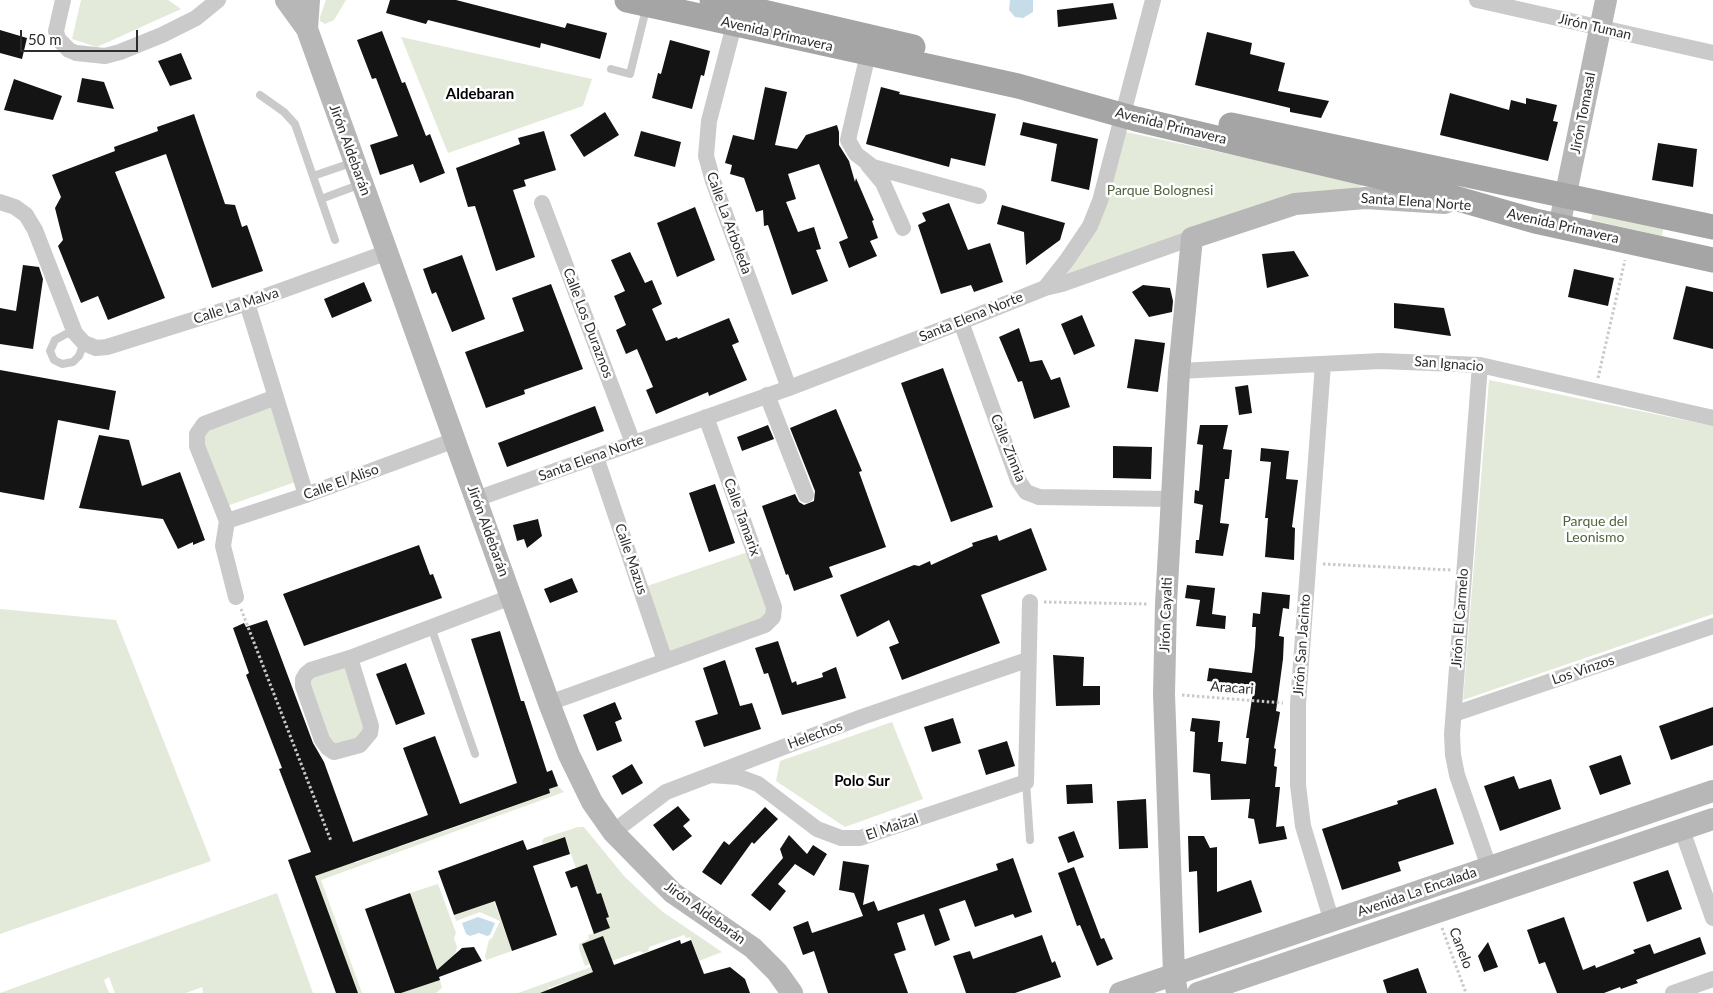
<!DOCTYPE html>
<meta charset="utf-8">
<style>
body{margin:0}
#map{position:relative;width:1713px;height:993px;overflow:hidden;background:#fff;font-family:Lato,sans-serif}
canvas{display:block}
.scale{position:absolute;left:20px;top:30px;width:118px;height:22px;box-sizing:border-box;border:2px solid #2d2d2d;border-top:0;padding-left:6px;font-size:15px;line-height:18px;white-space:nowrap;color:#2d2d2d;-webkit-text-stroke:4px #fff;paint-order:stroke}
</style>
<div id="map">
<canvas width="1713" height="993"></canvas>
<div class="scale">50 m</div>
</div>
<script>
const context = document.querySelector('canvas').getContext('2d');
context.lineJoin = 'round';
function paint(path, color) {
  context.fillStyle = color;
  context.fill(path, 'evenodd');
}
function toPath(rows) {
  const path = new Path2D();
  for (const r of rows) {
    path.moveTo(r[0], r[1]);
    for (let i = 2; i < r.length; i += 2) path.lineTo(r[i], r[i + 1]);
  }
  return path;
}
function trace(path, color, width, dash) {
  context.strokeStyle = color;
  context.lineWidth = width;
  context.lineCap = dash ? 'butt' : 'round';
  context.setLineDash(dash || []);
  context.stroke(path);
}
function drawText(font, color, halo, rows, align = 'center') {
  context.font = font + ' Lato,sans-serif';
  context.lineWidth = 5;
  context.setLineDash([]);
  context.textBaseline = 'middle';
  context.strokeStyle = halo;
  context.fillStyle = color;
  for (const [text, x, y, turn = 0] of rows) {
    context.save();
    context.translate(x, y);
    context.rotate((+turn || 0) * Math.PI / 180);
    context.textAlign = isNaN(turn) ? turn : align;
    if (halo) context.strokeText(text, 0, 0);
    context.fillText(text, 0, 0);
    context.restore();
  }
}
paint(toPath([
 [81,0,168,0,181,9,97,47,72,39],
 [326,0,346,0,334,20,325,24,320,21,320,17],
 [401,37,592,79,583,106,448,153],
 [1126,132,1359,182,1362,186,1061,277],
 [1594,205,1664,223,1662,236,1591,220],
 [1489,380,1713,426,1713,614,1463,700],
 [273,405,301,480,224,507,197,432],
 [754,550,773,617,665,661,641,588],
 [0,609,116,620,211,861,0,934],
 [351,661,371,733,334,752,307,678],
 [892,722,923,799,845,827,776,781,780,761],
 [558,786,564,792,321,880,362,993,358,993,310,872,324,873,354,860,355,863,379,854,378,851,397,844,399,847,422,839,421,836,440,829,442,832,550,793,549,789],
 [578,827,584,827,624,876,645,896,663,912,722,952,699,961,690,937,686,938,684,935,649,947,648,951,644,953,640,951,606,963,609,952,603,937,583,944,590,964,585,966,579,949,579,944,589,939,588,935,610,928,606,918,609,917,601,893,597,894,587,865,576,868,565,837,543,844,542,841,544,838],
 [438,884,456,933,454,938,457,947,452,964,439,977,410,893],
 [277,893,313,993,202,993,203,992,202,987,186,993,115,993,109,977,104,980,109,993,0,993],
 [494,901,512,951,486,960,485,956,489,940,492,938,500,921,480,912,456,921,454,915],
 [591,967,594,975,573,983,572,980,548,988,549,991,545,993,518,993],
 [440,980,442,988,436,993,401,993]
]), '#e3eada');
paint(toPath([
 [1010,0,1033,0,1033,12,1023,18,1015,17,1009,10],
 [478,917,495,923,490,935,487,936,479,933,470,936,466,934,462,923]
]), '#c7dce9');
paint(toPath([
 [390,0,456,0,565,28,567,23,607,33,600,59,541,43,540,48,428,20,426,24,386,13],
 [1113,3,1117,19,1058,27,1057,10],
 [0,30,27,38,22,59,0,53],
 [382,31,402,83,405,82,426,136,430,134,445,173,420,183,413,164,380,175,370,145,398,136,376,78,372,79,357,40],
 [1207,32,1252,43,1250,54,1285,63,1278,91,1329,101,1321,118,1290,112,1290,108,1195,85],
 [670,40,710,51,704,76,701,75,692,109,652,98,658,73,661,74],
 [181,53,192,79,170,86,158,61],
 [82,78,104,82,114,109,77,102],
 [14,79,62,96,53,120,4,110],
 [765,87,787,92,775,145,797,149,806,135,837,125,839,132,839,145,849,161,855,182,856,178,874,220,872,221,878,238,870,241,877,256,849,268,839,242,848,238,819,164,788,174,796,199,786,202,798,232,814,227,821,249,816,250,828,281,792,295,768,225,764,226,763,210,756,212,744,178,730,174,732,165,725,163,733,135,754,140],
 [881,87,900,92,899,94,996,114,985,166,951,158,949,167,866,144],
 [1450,93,1509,110,1511,100,1526,104,1526,98,1557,105,1553,121,1558,122,1548,161,1440,135],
 [605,112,619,135,584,157,570,135],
 [194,114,225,204,235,205,242,227,247,225,263,271,212,288,166,154,115,172,165,298,108,320,98,296,81,303,58,246,63,240,55,208,61,197,52,175,115,151,114,147,158,131,157,127],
 [1023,122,1098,139,1089,190,1051,181,1057,144,1020,135],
 [544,131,556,170,524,180,526,186,513,190,535,257,496,271,475,206,468,207,456,168,520,144,518,138],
 [641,131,681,142,675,167,634,156],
 [1658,143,1697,149,1693,187,1652,180],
 [949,203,968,250,990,243,1003,282,974,292,971,285,941,294,918,225,926,221,922,213],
 [1002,205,1065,223,1060,240,1026,265,1024,232,997,224],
 [695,207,715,260,677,277,657,223],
 [1294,251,1309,276,1267,288,1262,254],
 [630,252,645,283,652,280,662,304,652,309,666,341,677,337,678,339,729,318,739,342,732,345,747,380,709,396,708,392,656,414,646,390,653,387,637,349,626,354,616,330,626,325,614,296,625,291,611,260],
 [462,255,485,319,452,332,436,292,432,294,423,269],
 [23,265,39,267,43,279,33,349,0,344,0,308,16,311],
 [1574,269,1614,278,1608,306,1568,297],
 [364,282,372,301,332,318,324,299],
 [551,284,583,369,524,390,525,394,486,408,465,352,524,331,512,298],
 [1143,285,1170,288,1173,301,1172,312,1149,317,1132,292],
 [1686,286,1713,292,1713,349,1673,339],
 [1394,303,1444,308,1451,336,1394,328],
 [1082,315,1095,346,1074,355,1061,324],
 [1019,328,1030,362,1042,360,1051,380,1060,377,1070,407,1034,419,1022,381,1018,382,999,337],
 [1135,339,1165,343,1158,392,1127,388],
 [943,368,993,507,951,522,901,383],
 [0,370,116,391,109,430,58,420,44,500,0,492],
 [1248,385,1252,413,1239,415,1235,387],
 [595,406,604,431,507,467,498,443],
 [836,409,862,471,859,472,886,547,829,567,833,577,794,591,788,574,786,575,762,506,795,494,799,502,804,505,814,501,815,491,790,428],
 [768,425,774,439,742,451,737,437],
 [1200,425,1228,425,1223,449,1232,450,1229,479,1225,479,1220,523,1229,524,1223,556,1195,553,1196,540,1199,540,1203,505,1194,503,1195,490,1199,491,1203,445,1197,444],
 [99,435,129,440,142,486,180,472,205,540,193,545,193,542,178,549,163,519,79,508],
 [1113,446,1152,447,1151,479,1113,478],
 [1261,448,1289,451,1286,479,1298,480,1292,527,1295,528,1294,560,1265,557,1268,518,1265,518,1271,462,1260,461],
 [715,484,735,543,709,552,689,493],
 [538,519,542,536,527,548,524,539,517,541,513,525],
 [1031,528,1047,570,981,595,1000,643,902,680,889,647,899,643,889,620,857,637,840,595,914,565,919,566,930,561,931,565,973,546,972,543,997,535,999,541],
 [419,545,430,575,433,574,442,598,304,646,283,594],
 [572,578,578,592,550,603,544,589],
 [1187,585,1215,588,1212,614,1226,616,1225,629,1196,626,1200,600,1185,598],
 [1262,592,1290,595,1289,609,1283,608,1279,636,1284,637,1283,659,1276,711,1280,712,1274,748,1276,749,1274,766,1277,767,1275,787,1280,787,1276,827,1284,826,1287,839,1259,844,1254,819,1248,818,1250,799,1211,800,1210,774,1193,772,1195,732,1190,731,1192,718,1220,721,1218,742,1223,742,1221,761,1246,764,1249,738,1246,738,1253,692,1250,691,1250,686,1207,681,1209,668,1252,673,1255,647,1256,627,1252,627,1253,613,1260,614],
 [267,620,313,743,324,762,353,842,428,815,403,748,435,736,460,804,517,783,471,639,500,631,521,701,524,701,547,772,552,770,558,786,549,789,550,793,315,876,358,993,336,993,288,860,311,852,279,769,282,768,246,675,249,673,233,628,244,623,246,627],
 [778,641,792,683,796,681,797,685,823,677,822,673,836,667,846,698,782,715,768,673,764,674,755,648],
 [1053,655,1084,657,1083,686,1100,686,1100,705,1056,706],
 [725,660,740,706,752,703,761,729,704,747,695,721,718,714,703,668],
 [406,663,425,714,396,725,376,674],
 [615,702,622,719,615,722,622,741,597,751,583,715],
 [1713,707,1713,745,1671,760,1659,726],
 [953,718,961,743,932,752,924,727],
 [1007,741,1015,766,986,775,978,750],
 [1621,755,1631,784,1600,795,1589,766],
 [632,764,643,783,622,795,612,776],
 [1514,776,1519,789,1551,779,1561,809,1500,831,1484,786],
 [1092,784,1093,803,1067,804,1066,785],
 [1436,788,1454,844,1398,862,1401,871,1342,890,1322,829,1398,804,1397,801],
 [1146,799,1148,848,1119,849,1117,801],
 [678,806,690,820,683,826,692,836,673,851,653,825],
 [765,807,778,819,754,844,752,842,721,885,702,872,724,841,729,845],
 [1074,831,1084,857,1068,863,1058,837],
 [789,835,807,854,813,845,827,854,814,876,795,864,778,884,786,891,770,911,751,895,783,858,780,849],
 [1188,836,1204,836,1210,848,1217,847,1217,892,1251,880,1262,912,1199,933,1197,871,1189,872],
 [565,837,570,854,533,866,557,935,512,951,495,901,454,915,438,871,523,840,527,850],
 [1013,858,1032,912,1015,918,1013,914,975,927,965,900,939,909,950,940,935,946,924,914,897,923,906,950,894,954,908,993,828,993,814,951,803,955,793,927,808,921,812,933,863,916,854,893,839,890,843,861,869,865,863,905,874,901,878,911,998,870,996,864],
 [587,864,597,894,601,893,609,917,606,918,610,928,594,934,577,886,571,888,565,872],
 [1074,867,1101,939,1104,938,1113,959,1097,966,1080,925,1077,926,1058,873],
 [1668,870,1682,909,1647,922,1633,882],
 [410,893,437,970,462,948,474,947,482,961,439,977,440,980,401,993,395,993,365,909],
 [1564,917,1583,970,1595,965,1596,968,1635,953,1633,950,1650,944,1654,954,1700,937,1706,954,1636,980,1638,983,1621,989,1620,987,1604,993,1557,993,1545,962,1539,964,1527,930],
 [1042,935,1052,963,1055,961,1061,977,1015,993,966,993,953,956,970,951,973,959],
 [603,936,614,965,680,940,681,944,691,940,704,974,730,967,745,979,750,993,540,993,593,972,582,944],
 [1488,942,1498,967,1484,972,1478,956],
 [1418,968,1427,993,1387,993,1383,980]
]), '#141414');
trace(toPath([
 [1598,378,1625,260],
 [1323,564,1451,570],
 [1044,602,1148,604],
 [241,609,331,841],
 [1182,695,1283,703],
 [1442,928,1466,993]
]), '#cacaca', 3, [2.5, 2.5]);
trace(toPath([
 [611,69,630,74,646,9],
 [260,95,284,112,295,124,335,240],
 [313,176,354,162],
 [321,199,361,184],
 [75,333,66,334,55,340,50,351,54,360,62,364,73,362,79,356,84,343],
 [431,627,475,754],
 [1026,782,1030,840]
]), '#cacaca', 8);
trace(toPath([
 [63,0,56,31,58,39,69,50,76,53,105,56,120,52,162,35,196,18,218,0],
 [1477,0,1713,53],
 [734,25,709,121,706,156,713,181,789,388],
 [868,54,848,140,856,154,873,167,979,196],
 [868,165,883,183,903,228],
 [0,202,15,207,26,215,35,230,75,333,84,343,96,348,107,347,247,303,388,252],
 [542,203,633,443],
 [1045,288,1067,260,1090,226,1100,201,1153,0],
 [247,303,306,495],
 [961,322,1018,480,1026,492,1039,497,1171,499],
 [1323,364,1298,704,1298,785,1303,826,1332,922],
 [1480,365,1452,734,1453,755,1457,775,1489,867],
 [1179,371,1381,361,1480,365,1713,418],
 [767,395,806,495],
 [596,457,665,661],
 [476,499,789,388,961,322,1045,288,1062,284,1192,238],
 [227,521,306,495,455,440],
 [236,597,223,546,227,521,197,446,197,434,204,424,276,397],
 [350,658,371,726,370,733,360,745,334,752,328,748,322,740,303,686,303,679,306,674,311,670,350,658,511,597],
 [549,703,765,625,773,617,774,607,706,417],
 [1454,714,1713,626],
 [711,775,739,777,758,784,817,829,841,838,860,838,1026,782,1030,602],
 [1682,830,1713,918],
 [613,832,666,792,862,717,1027,660],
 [1673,993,1713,979]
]), '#cacaca', 16);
trace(toPath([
 [286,0,307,29,549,703,569,755,592,802,613,832,673,893,753,948,777,972,792,993],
 [307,29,309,0],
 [1559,227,1606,0],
 [1120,993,1713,791],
 [1177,993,1174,974,1164,694,1166,604,1179,371,1192,238,1295,204,1365,198,1445,203],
 [1198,993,1713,819]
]), '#b7b7b7', 22);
trace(toPath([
 [627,0,1018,86,1136,119,1381,177,1535,221,1713,260],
 [712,0,913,47],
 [1231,125,1713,227]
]), '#a5a5a5', 25);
drawText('14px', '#2d2d2d', '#fff', [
 ["Jirón Tuman",1595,27,13],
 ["Avenida Primavera",777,34,13],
 ["Jirón Tomasal",1583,113,-79],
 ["Avenida Primavera",1171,126,14],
 ["Jirón Aldebarán",350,150,70],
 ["Santa Elena Norte",1416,202,4],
 ["Calle La Arboleda",729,223,70],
 ["Avenida Primavera",1563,226,13],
 ["Calle La Malva",236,306,-18],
 ["Santa Elena Norte",971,317,-22],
 ["Calle Los Duraznos",588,323,69],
 ["San Ignacio",1449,364,4],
 ["Calle Zinnia",1008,448,68],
 ["Santa Elena Norte",591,458,-20],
 ["Calle El Aliso",341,482,-20],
 ["Calle Tamarix",742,517,70],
 ["Jirón Aldebarán",488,531,70],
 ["Calle Mazus",631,559,71],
 ["Jirón Cayalti",1166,615,-88],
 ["Jirón El Carmelo",1460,618,-86],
 ["Jirón San Jacinto",1302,645,-86],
 ["Los Vinzos",1583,670,-19],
 ["Aracari",1232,688,4],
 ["Helechos",815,735,-20],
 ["El Maizal",892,827,-19],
 ["Avenida La Encalada",1417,892,-19],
 ["Jirón Aldebarán",705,913,36],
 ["Canelo",1461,948,69]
]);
drawText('14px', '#50663c', '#fff', [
 ["Parque Bolognesi",1160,190],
 ["Parque del",1595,521],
 ["Leonismo",1595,537]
]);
drawText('bold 15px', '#000', '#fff', [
 ["Aldebaran",480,94],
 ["Polo Sur",862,781]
]);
</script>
